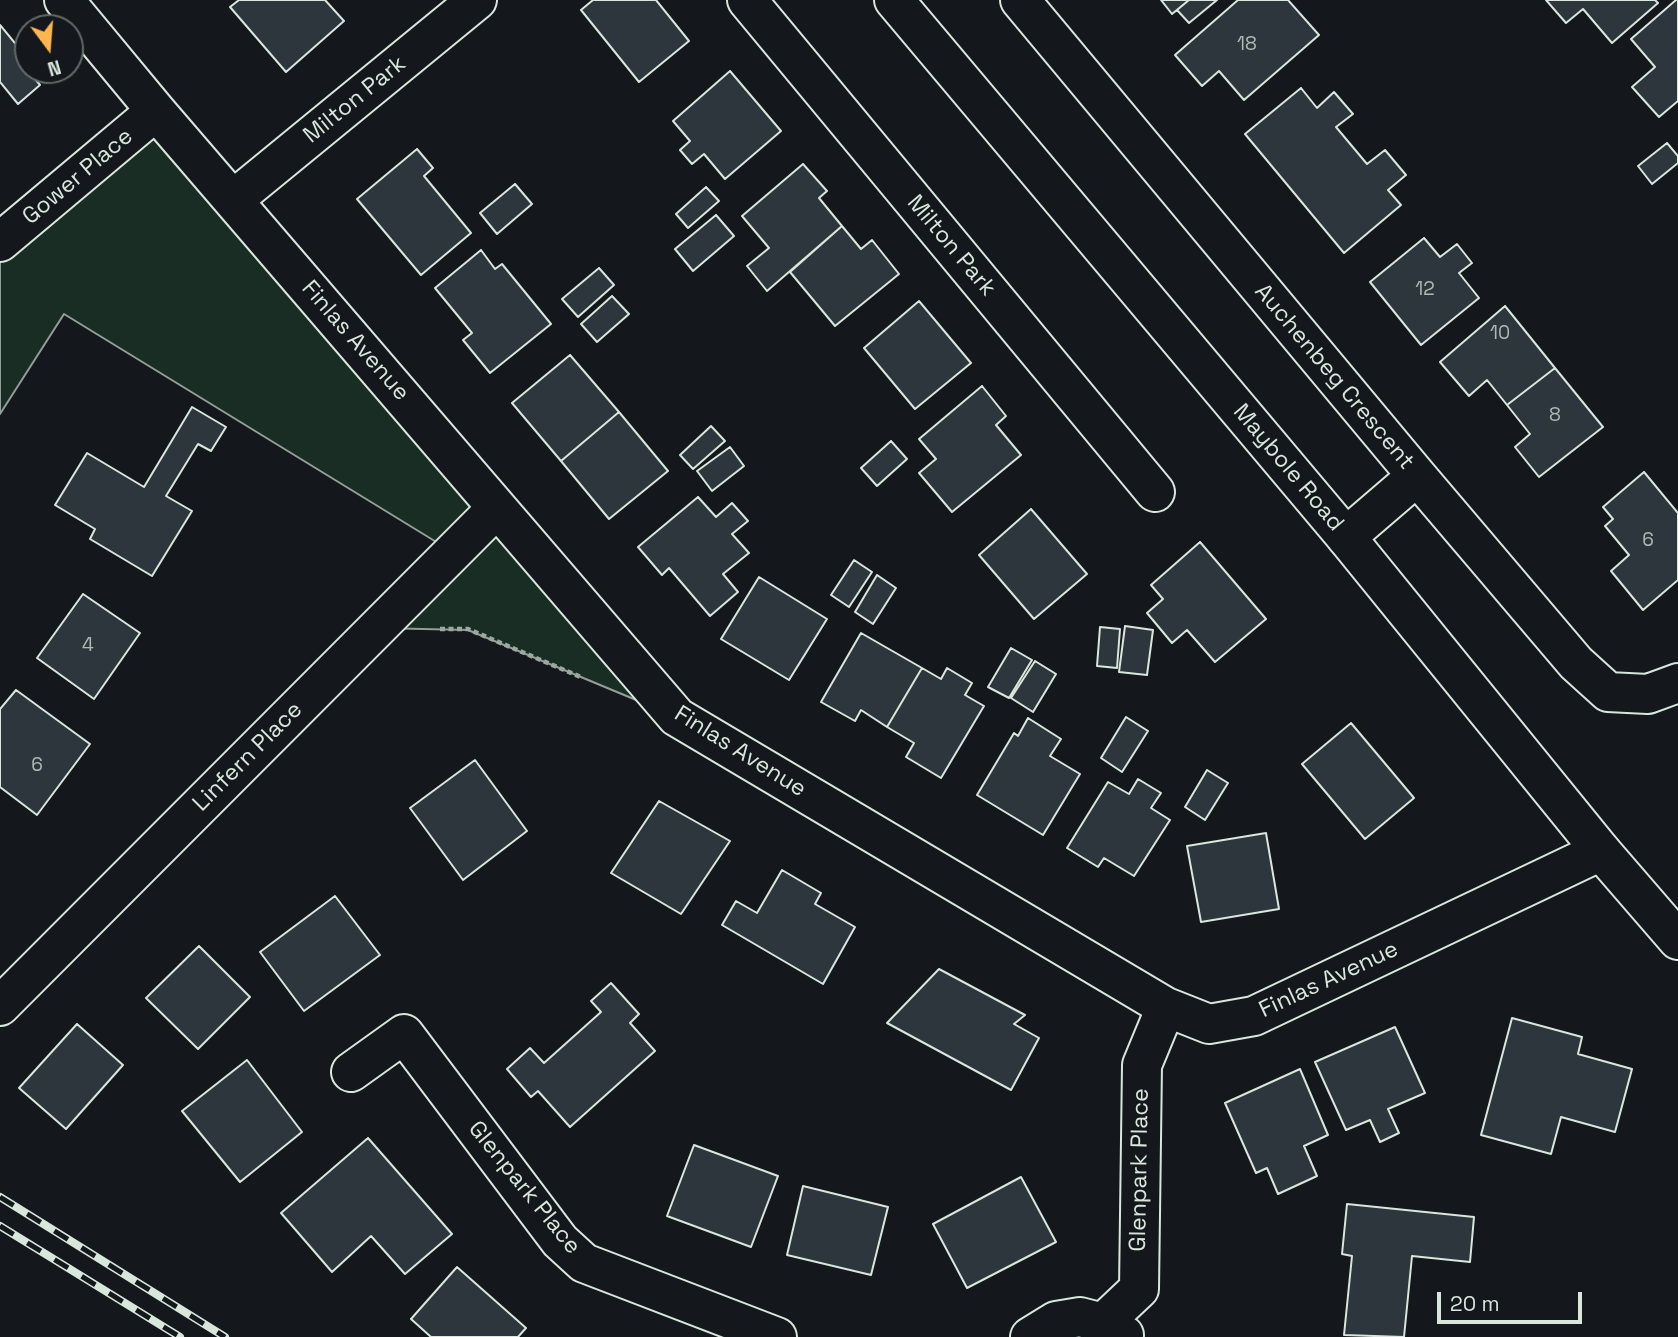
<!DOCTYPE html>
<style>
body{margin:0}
#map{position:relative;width:1678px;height:1337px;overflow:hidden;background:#14181c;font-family:"Space Grotesk",sans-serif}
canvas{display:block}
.north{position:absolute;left:14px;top:14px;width:70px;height:70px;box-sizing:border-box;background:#14181c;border:2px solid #626a69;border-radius:50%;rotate:164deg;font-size:19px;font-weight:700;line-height:28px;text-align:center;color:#d8e6dc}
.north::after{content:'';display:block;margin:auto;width:24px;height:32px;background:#ffb74d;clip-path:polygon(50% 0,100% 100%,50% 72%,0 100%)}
.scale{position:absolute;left:1437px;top:1292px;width:145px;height:32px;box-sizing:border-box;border:4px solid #d8e6dc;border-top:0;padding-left:9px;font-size:21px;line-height:24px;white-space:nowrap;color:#d8e6dc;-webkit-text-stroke:5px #14181c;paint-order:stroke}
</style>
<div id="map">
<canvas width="1678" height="1337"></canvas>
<div class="north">N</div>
<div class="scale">20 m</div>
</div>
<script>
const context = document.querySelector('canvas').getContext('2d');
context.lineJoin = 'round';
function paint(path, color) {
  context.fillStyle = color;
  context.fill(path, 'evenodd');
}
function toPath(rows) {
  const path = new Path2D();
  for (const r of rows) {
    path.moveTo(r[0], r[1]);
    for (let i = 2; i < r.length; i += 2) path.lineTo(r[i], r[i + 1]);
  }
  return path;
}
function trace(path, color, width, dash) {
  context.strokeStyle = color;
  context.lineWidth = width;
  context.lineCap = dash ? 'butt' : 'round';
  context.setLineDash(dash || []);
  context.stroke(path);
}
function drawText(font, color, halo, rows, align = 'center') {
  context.font = font + ' "Space Grotesk",sans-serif';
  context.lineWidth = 5;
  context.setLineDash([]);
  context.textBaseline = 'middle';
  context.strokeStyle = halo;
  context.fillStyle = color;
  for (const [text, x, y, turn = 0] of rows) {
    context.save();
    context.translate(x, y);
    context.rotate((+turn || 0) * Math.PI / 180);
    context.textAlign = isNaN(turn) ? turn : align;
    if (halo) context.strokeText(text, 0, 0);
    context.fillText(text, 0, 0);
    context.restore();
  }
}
const green = toPath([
 [156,111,677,717,468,630,377,628,451,551,64,314,0,414,0,242,156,111]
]);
paint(green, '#1a2d24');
trace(green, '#939e99', 2);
const building = toPath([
 [239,0,325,0,344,21,286,72,230,7,239,0],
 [593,0,656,0,689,41,639,82,581,10,593,0],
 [1161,0,1189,0,1172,14,1161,0],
 [1189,0,1217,0,1189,23,1177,10,1189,0],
 [1238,0,1288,0,1319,35,1244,100,1219,71,1202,86,1175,55,1238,0],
 [1546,0,1655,0,1658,3,1612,43,1583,9,1566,23,1546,0],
 [1676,0,1678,0,1678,101,1659,117,1632,87,1655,67,1631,39,1676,0],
 [0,25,28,59,23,64,40,85,18,104,0,82,0,25],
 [730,71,781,131,725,179,704,154,692,164,680,150,690,141,673,121,730,71],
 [1301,88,1317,108,1334,92,1353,114,1336,127,1367,164,1385,150,1406,175,1388,190,1401,205,1344,253,1245,134,1301,88],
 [1667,143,1678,156,1678,163,1652,184,1638,166,1667,143],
 [417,149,433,168,424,176,471,233,421,275,357,199,417,149],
 [803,164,827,191,819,198,842,226,767,291,747,266,769,248,742,216,803,164],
 [515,184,532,204,497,234,480,213,515,184],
 [706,187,719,201,688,228,676,214,706,187],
 [716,215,734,236,693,271,675,249,716,215],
 [842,226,861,249,872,240,899,274,835,326,790,272,842,226],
 [1424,238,1440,257,1457,244,1472,263,1459,273,1479,298,1421,345,1370,282,1424,238],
 [481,250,495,269,502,264,551,324,490,373,463,340,472,333,435,288,481,250],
 [599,268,614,285,578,317,562,299,599,268],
 [612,296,629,314,597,342,581,324,612,296],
 [919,301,971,363,915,409,864,348,919,301],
 [1505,306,1555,368,1507,405,1487,380,1469,396,1440,362,1505,306],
 [570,355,619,412,561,461,512,403,570,355],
 [1555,368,1603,427,1539,477,1515,447,1530,434,1507,405,1555,368],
 [982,386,1006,416,996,425,1021,455,952,512,919,473,936,459,919,439,982,386],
 [192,407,226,427,211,451,198,444,166,496,192,511,152,576,90,539,95,529,55,505,87,453,144,487,192,407],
 [619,412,668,471,609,519,561,461,619,412],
 [711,426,725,441,693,469,680,455,711,426],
 [891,441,907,459,877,486,861,468,891,441],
 [730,447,744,466,712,491,697,471,730,447],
 [1644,472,1678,513,1678,580,1643,610,1611,571,1629,555,1605,526,1613,519,1603,507,1644,472],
 [698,497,716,517,732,503,748,521,732,534,749,553,723,574,738,592,710,616,669,568,662,575,638,547,698,497],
 [1031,509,1087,574,1034,619,979,555,1031,509],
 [1200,542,1266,619,1215,662,1187,630,1172,643,1147,613,1163,599,1151,585,1200,542],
 [854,560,872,572,849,607,831,595,854,560],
 [877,575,896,588,873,624,855,612,877,575],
 [759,577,827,619,789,680,721,639,759,577],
 [83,594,140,633,94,699,37,658,83,594],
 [1125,626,1153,630,1147,675,1119,672,1125,626],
 [1100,627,1120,629,1117,668,1097,666,1100,627],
 [861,633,922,668,887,727,861,710,855,721,821,702,861,633],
 [1011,648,1032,660,1009,698,988,687,1011,648],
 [1035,661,1056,674,1033,712,1011,698,1035,661],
 [922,668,941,679,947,668,972,683,965,695,984,706,941,778,906,757,914,743,887,727,922,668],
 [16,690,90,744,37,815,0,787,0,709,16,690],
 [1126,717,1148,731,1122,772,1101,758,1126,717],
 [1028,718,1061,739,1050,756,1080,774,1043,835,977,795,1014,733,1018,736,1028,718],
 [1351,723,1414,798,1365,839,1302,764,1351,723],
 [475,760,527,831,463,880,410,808,475,760],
 [1207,770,1228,783,1205,820,1185,807,1207,770],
 [1138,779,1161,793,1151,808,1170,820,1134,876,1104,858,1098,867,1067,848,1108,782,1129,794,1138,779],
 [659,801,730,841,681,914,611,873,659,801],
 [1266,833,1279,909,1201,922,1187,846,1266,833],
 [782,870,821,893,815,904,855,927,823,984,722,925,736,901,757,913,782,870],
 [335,896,380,955,304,1011,260,952,335,896],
 [199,946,250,997,198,1049,146,998,199,946],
 [939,969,1025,1015,1014,1024,1039,1038,1011,1090,887,1023,939,969],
 [611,983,639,1014,630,1023,655,1051,570,1127,538,1091,531,1097,507,1069,530,1048,544,1063,601,1012,591,1001,611,983],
 [1512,1018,1582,1037,1578,1054,1632,1069,1615,1132,1561,1117,1551,1154,1481,1135,1512,1018],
 [77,1024,123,1065,66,1129,19,1088,77,1024],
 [1395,1027,1425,1093,1388,1109,1399,1133,1380,1142,1370,1120,1346,1130,1315,1062,1395,1027],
 [247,1060,302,1132,240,1182,182,1111,247,1060],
 [1300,1069,1328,1135,1304,1146,1317,1176,1278,1194,1267,1168,1256,1173,1225,1103,1300,1069],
 [368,1138,452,1234,405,1274,371,1236,332,1272,281,1213,368,1138],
 [694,1145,778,1176,751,1247,667,1216,694,1145],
 [1021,1177,1056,1242,967,1288,933,1224,1021,1177],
 [803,1186,888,1207,871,1275,787,1255,803,1186],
 [1347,1204,1474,1217,1470,1262,1412,1256,1404,1337,1344,1335,1352,1256,1342,1254,1347,1204],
 [457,1267,526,1328,518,1337,431,1337,411,1319,457,1267]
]);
paint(building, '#2c363c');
trace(building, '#d8e6dc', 2);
const minor = toPath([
 [64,0,156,111,677,717,1166,1007,1209,1024,1254,1016,1601,851],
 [747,0,1155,492],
 [1020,0,1417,476,1576,663,1608,692,1648,694,1678,683],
 [233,200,477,0],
 [0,242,156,111],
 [1346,537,1417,476],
 [0,1006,497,508],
 [351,1072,404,1034,560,1241,584,1263,777,1337],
 [1103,1323,1139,1289,1142,1065,1166,1007],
 [1030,1337,1056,1321,1080,1317,1103,1323,1124,1335]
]);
const major = toPath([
 [894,0,1346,537,1601,851,1678,940]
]);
trace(minor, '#d8e6dc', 42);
trace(major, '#d8e6dc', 42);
trace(toPath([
 [440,629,468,629,583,678]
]), '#9da8a2', 4.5, [5, 3.5]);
trace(minor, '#14181c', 38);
trace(major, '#14181c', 38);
const rail = toPath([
 [0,1197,225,1337],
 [0,1226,180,1337]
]);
trace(rail, '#d8e6dc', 8);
trace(rail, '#14181c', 5, [16]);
drawText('19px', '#adbab4', null, [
 ["18",1247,45],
 ["12",1425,290],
 ["10",1500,334],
 ["8",1555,416],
 ["6",1648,541],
 ["4",88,646],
 ["6",37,766]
]);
drawText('23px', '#d8e6dc', '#14181c', [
 ["Milton Park",355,100,-39],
 ["Gower Place",78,177,-40],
 ["Milton Park",951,246,50],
 ["Finlas Avenue",355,341,49],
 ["Auchenbeg Crescent",1334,377,50],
 ["Maybole Road",1288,468,50],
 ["Finlas Avenue",740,752,32],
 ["Linfern Place",248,757,-45],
 ["Finlas Avenue",1329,980,-25],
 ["Glenpark Place",1140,1170,-89],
 ["Glenpark Place",524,1188,51]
]);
</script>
